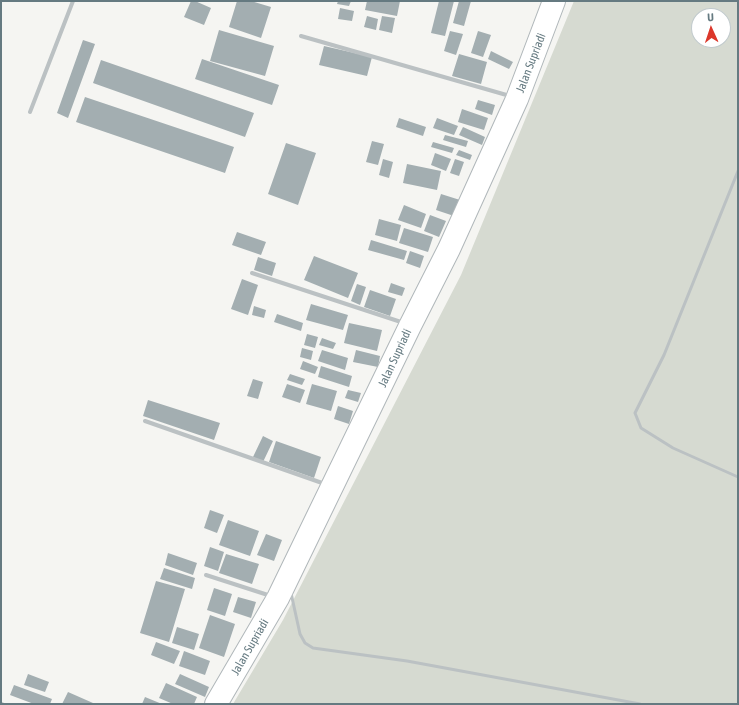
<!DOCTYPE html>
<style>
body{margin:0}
#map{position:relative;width:739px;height:705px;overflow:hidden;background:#f5f5f2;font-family:"Asap Condensed",sans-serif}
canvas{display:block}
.frame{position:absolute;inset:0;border:2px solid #657a81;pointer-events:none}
.north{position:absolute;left:691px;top:8px;width:40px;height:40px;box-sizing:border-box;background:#fff;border:1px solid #c1cacd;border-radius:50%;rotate:357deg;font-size:11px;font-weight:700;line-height:16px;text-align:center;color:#657a81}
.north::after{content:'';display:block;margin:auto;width:14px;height:18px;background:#dc372b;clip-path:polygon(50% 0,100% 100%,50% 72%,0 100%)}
</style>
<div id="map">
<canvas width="739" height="705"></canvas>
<div class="frame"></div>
<div class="north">U</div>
</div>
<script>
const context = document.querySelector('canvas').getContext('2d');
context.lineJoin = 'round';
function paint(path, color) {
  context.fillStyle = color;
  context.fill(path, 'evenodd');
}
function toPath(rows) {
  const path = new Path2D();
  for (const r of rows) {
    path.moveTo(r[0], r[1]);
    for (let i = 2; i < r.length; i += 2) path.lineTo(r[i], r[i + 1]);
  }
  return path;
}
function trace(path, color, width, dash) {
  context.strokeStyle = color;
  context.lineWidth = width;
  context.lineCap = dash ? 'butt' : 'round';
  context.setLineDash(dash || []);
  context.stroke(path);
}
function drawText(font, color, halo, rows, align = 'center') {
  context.font = font + ' "Asap Condensed",sans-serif';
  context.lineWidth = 4;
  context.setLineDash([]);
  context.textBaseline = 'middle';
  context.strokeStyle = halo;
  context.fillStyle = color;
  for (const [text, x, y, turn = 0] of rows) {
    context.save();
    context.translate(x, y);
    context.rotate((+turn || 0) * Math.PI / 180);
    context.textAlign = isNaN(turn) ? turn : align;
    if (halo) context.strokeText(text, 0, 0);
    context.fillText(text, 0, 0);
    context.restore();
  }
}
paint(toPath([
 [574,1,738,1,738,704,233,704,283,620,461,275],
 [699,16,723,16,723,40,699,40]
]), '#d6dad1');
paint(toPath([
 [191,1,195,1,211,8,204,25,184,17],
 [237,1,251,1,271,7,261,38,229,27],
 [338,1,351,1,349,6,337,4],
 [367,1,400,1,397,16,365,10],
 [439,1,454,1,445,36,431,33],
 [459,1,471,1,464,26,453,23],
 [340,8,354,11,352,21,338,19],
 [367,16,378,19,376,30,364,27],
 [382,16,395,18,392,33,379,30],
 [219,30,274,46,265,76,210,61],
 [450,31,463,34,456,55,444,51],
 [478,31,491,35,483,57,471,53],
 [83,40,95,44,68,118,57,113],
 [324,46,372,57,367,76,319,65],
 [491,51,513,62,509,69,488,59],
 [459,54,487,62,481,84,452,76],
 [202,59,279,85,272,105,195,79],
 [101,60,254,113,245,137,93,83],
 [85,97,234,147,225,173,76,122],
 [478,100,495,105,492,115,475,109],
 [462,109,488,118,484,130,458,122],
 [399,118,426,127,423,136,396,127],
 [437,118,458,126,454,135,433,128],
 [463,127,485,137,482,145,459,135],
 [445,135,468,141,466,147,443,140],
 [372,141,384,144,378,165,366,162],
 [433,142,454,148,452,153,431,147],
 [286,143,316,153,298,205,268,194],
 [459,150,472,155,470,160,456,155],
 [435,153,451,159,446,171,431,165],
 [383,159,393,162,389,178,379,175],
 [455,159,464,162,459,176,450,173],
 [407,164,441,171,437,190,403,183],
 [441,194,460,200,454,216,436,210],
 [404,205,426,214,421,228,398,220],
 [430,215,446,221,439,237,424,231],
 [379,219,401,225,397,241,375,235],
 [404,228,433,237,428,252,399,243],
 [237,232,266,242,261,255,232,245],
 [371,240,407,251,404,260,368,250],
 [410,251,424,256,420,268,406,263],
 [314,256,358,273,348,298,304,280],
 [258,257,276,263,272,276,254,270],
 [242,279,258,285,248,315,231,309],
 [391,283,405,288,402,296,388,292],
 [357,284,366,287,360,305,351,301],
 [370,290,396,299,390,316,364,307],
 [311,304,348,315,343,330,306,320],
 [254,306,266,310,264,318,252,315],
 [277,314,303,323,301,331,274,322],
 [349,323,382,330,377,351,344,343],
 [307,334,318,337,315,348,304,345],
 [322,338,336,343,333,349,319,345],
 [302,348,313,351,311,360,300,357],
 [322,350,348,358,345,370,318,361],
 [356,350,380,356,378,367,353,362],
 [303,361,318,367,315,374,300,369],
 [321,366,352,376,349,387,318,377],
 [290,374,305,379,302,385,287,380],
 [253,379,263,382,258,399,247,396],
 [287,384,305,390,300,403,282,397],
 [312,384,337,391,331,411,306,404],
 [348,390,361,393,358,402,345,398],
 [148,400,220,423,214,440,143,416],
 [338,406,353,411,349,424,334,419],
 [263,436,273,441,263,462,253,457],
 [276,441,321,457,314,478,269,462],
 [210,510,224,515,217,533,204,528],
 [228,520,259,531,250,556,219,545],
 [266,534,282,540,274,561,257,555],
 [210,547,224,552,218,571,204,566],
 [168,553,197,563,193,575,165,565],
 [226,554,259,564,252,584,219,573],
 [164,568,195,578,192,589,160,579],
 [156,581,185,589,169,642,140,633],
 [214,588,232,594,225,616,207,610],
 [238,597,256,602,251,618,233,612],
 [210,615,235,624,224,657,199,648],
 [177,627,199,634,194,650,172,643],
 [156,642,180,651,174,664,151,655],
 [184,651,210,661,205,675,179,666],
 [28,674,49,682,45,692,24,685],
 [180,674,209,687,205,697,175,684],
 [166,683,197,697,194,704,173,704,159,698],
 [14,685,52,699,50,704,34,704,10,695],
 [68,692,93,703,92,704,62,704],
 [145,697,162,704,142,704]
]), '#a3aeb1');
const secondary = toPath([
 [216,704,278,598,410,326,449,249,517,99,554,1]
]);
trace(secondary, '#b0b7ba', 24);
trace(toPath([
 [738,171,664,355,635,413,641,428,673,448,738,477],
 [291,593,300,634,305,643,313,648,407,661,640,704]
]), '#bbc1c3', 3);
trace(toPath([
 [301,36,510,96],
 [30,112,73,1],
 [252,273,404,323],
 [145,421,325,484],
 [206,575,271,596],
 [1,704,2,704]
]), '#bbc1c3', 4);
trace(secondary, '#fff', 22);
drawText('12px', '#657a81', '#fff', [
 ["Jalan Supriadi",531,63,-69],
 ["Jalan Supriadi",395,358,-65],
 ["Jalan Supriadi",250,647,-60]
]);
</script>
